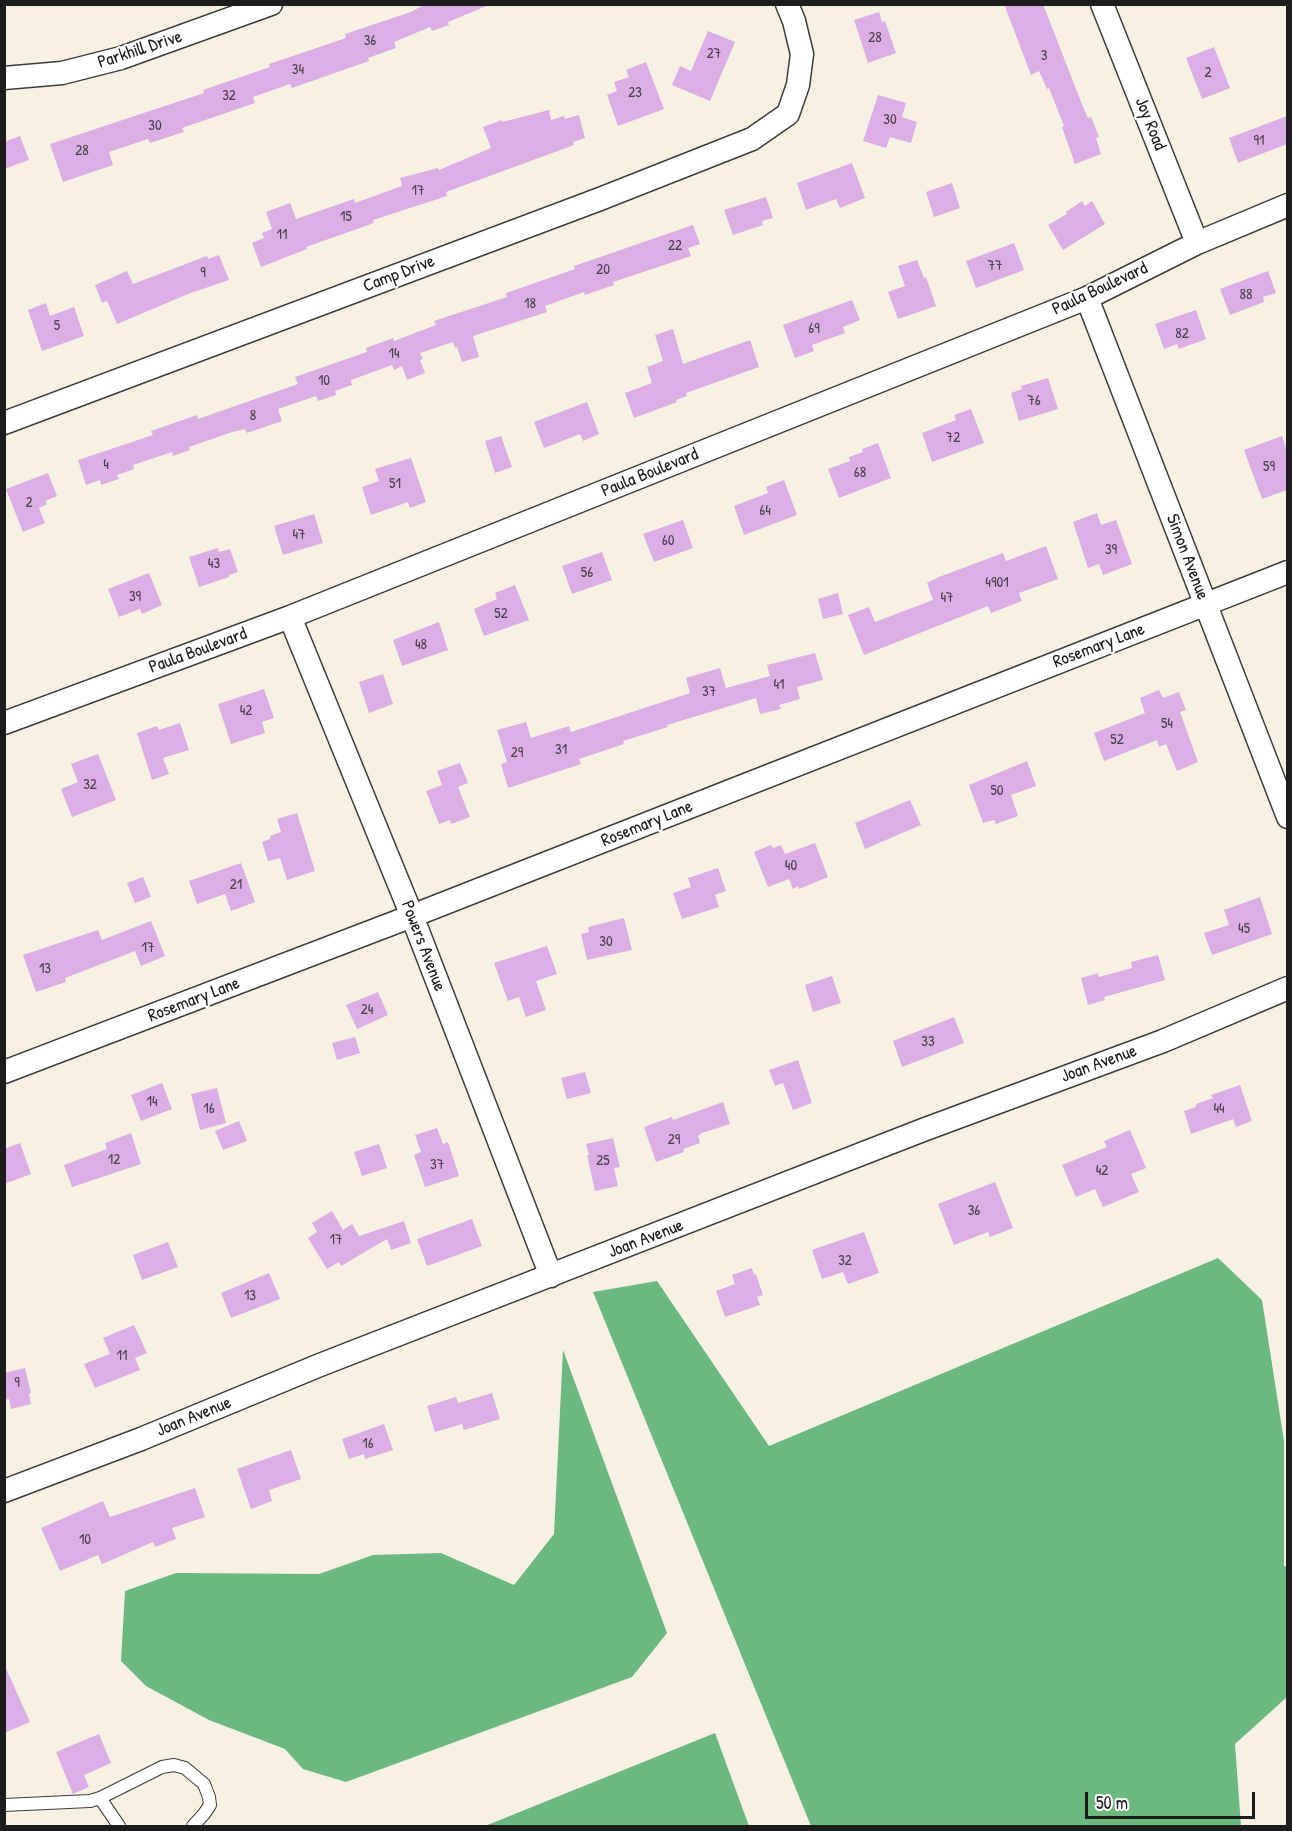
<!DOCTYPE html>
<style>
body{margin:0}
#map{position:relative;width:1292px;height:1831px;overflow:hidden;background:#f6f1e2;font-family:"Patrick Hand",sans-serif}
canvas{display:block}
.frame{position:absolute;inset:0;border:6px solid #1c1c1c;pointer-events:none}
.scale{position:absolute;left:1085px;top:1792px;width:170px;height:27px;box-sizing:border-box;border:3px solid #1c1c1c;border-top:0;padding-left:8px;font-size:18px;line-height:21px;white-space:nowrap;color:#1c1c1c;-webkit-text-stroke:4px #fff;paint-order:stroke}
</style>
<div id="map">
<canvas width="1292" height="1831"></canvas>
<div class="frame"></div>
<div class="scale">50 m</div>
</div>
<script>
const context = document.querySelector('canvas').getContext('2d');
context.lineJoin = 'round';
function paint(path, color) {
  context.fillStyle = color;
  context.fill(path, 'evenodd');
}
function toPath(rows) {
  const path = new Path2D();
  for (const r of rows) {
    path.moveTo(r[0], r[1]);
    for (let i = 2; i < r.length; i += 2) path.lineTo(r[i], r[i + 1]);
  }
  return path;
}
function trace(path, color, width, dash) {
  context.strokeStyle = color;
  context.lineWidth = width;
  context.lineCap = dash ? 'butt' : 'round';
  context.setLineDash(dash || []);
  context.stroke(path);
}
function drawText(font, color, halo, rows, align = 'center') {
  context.font = font + ' "Patrick Hand",sans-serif';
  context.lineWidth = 4.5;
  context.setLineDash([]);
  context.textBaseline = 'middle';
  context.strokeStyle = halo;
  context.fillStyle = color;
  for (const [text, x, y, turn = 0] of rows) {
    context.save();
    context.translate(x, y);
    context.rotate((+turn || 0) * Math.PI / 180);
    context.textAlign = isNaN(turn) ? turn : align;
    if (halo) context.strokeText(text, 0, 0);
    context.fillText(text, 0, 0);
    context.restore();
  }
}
paint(toPath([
 [1218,1258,1262,1300,1284,1441,1284,1566,1288,1567,1287,1697,1235,1744,1241,1826,811,1826,593,1292,657,1281,769,1446],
 [563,1350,667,1633,632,1677,346,1782,303,1769,285,1749,209,1720,146,1686,121,1661,125,1591,176,1573,319,1574,373,1555,441,1553,514,1585,554,1534],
 [715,1733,749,1826,485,1826]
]), '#6bb880');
paint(toPath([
 [425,4,489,5,448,22,449,25,432,31,430,27,394,42,396,48,368,58,369,61,292,88,290,84,253,97,255,103,182,128,184,132,150,143,148,139,109,152,113,165,63,182,50,144,204,93,203,90,270,67,269,64,346,38,345,34,411,12],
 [1004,4,1043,4,1083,107,1088,118,1091,117,1099,137,1096,138,1101,154,1075,164,1062,127,1064,126,1049,88,1047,89,1039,71,1031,75],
 [879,12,882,22,885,21,896,53,868,63,854,20],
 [708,31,735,42,710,101,672,85,680,66,691,71],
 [1214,47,1230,88,1202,99,1186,58],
 [646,62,664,109,618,126,607,95,617,91,614,82,629,77,626,70],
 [878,95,906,103,902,117,917,122,911,143,890,137,886,148,863,141],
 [549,110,551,120,564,116,565,119,579,115,585,138,573,142,574,145,446,192,447,196,373,220,374,223,306,247,307,249,261,267,252,243,264,238,262,233,272,229,266,212,290,203,296,219,354,199,355,203,402,186,400,178,438,168,439,170,491,148,483,127,502,120,502,122],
 [1287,116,1287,144,1238,163,1229,138],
 [20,136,29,160,4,169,4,142],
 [852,163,865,198,840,208,836,199,806,210,797,183],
 [952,183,960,208,934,217,926,192],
 [766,197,773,218,762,221,763,225,733,235,724,210],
 [1082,201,1085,206,1092,201,1105,224,1063,250,1048,225,1067,214,1066,212],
 [693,225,700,244,688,248,691,256,613,282,614,285,585,295,584,292,545,306,547,312,473,336,479,357,462,362,457,347,455,348,453,342,420,353,423,359,420,360,425,373,407,380,402,366,394,370,392,365,351,380,352,385,335,391,336,395,318,401,316,396,278,409,282,421,247,433,245,429,232,432,189,447,190,450,173,456,172,452,133,465,134,469,117,475,119,479,101,485,100,480,86,485,78,460,153,435,151,431,197,415,198,419,298,384,295,377,367,352,366,348,393,338,394,341,436,325,434,321,507,297,506,293,575,269,574,266],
 [1014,243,1024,270,976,288,966,261],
 [219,255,229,280,188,294,117,324,107,301,102,303,95,285,127,271,133,284,207,256,208,259],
 [917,260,924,278,926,277,936,306,898,319,888,292,905,286,898,266],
 [1268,271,1276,293,1263,297,1264,302,1230,315,1220,289],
 [852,300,860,320,843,327,845,333,812,345,814,351,795,358,783,325],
 [46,303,50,316,74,307,84,336,42,351,28,310],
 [1196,310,1206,339,1179,349,1177,344,1164,349,1155,324],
 [673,329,683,364,750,340,759,367,686,393,687,396,676,400,677,402,634,418,625,393,652,383,647,367,663,361,655,335],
 [1048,378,1058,409,1019,421,1011,393,1022,389,1021,386],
 [587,402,599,434,583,441,580,434,544,448,534,422],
 [971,409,984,443,932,462,922,433,956,420,954,415],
 [501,436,512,467,495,473,485,441],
 [1282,436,1287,451,1287,490,1262,499,1244,450],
 [878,443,891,478,839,498,828,469,850,461,849,457,863,452,862,449],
 [411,458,426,502,410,508,408,502,371,515,362,487,379,481,375,469],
 [48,473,57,496,45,501,47,504,39,508,45,523,23,532,6,489],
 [784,480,797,515,744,535,734,506,768,493,766,487],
 [1097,513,1101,525,1116,520,1132,564,1103,575,1099,564,1088,568,1073,522],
 [314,514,323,543,283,555,274,526],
 [683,520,693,548,654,562,643,534],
 [1046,546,1058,579,1019,593,1022,601,991,613,988,606,864,655,848,615,869,607,875,622,933,600,927,583,939,577,1003,553,1006,561],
 [218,548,219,552,230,549,238,572,229,575,229,577,199,587,189,557],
 [602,552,612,580,572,594,562,566],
 [149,573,162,605,142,614,140,609,119,617,108,589],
 [515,585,529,620,484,636,474,609,497,599,495,593],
 [838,593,843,614,823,619,818,599],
 [439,622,448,650,402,666,393,640],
 [815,653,823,680,797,687,800,699,779,705,781,709,760,714,756,698,667,725,668,727,623,741,624,744,579,759,581,764,508,788,501,764,507,762,497,730,526,722,531,738,569,726,571,732,690,693,686,678,720,668,726,688,770,676,767,665],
 [383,674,393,704,369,713,359,682],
 [264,689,274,718,262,722,265,733,231,744,218,704],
 [1159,690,1163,698,1179,692,1186,710,1180,712,1198,762,1177,771,1166,744,1159,747,1157,740,1104,761,1094,733,1145,713,1140,698],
 [180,723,189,750,163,758,169,774,152,780,137,733,157,726,159,730],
 [98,754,116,800,72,817,61,789,78,782,71,764],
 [1027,761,1036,786,1011,795,1018,816,996,824,994,820,983,823,969,785],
 [460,763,468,783,458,787,470,817,451,824,450,820,439,824,426,791,442,785,437,771],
 [910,800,921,825,865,849,855,823],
 [297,813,315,871,287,880,280,858,268,861,262,842,270,839,270,836,281,832,277,819],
 [815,843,828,877,799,889,798,886,793,889,789,879,768,887,754,852,771,845,773,848,781,845,785,854],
 [241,863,255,902,231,911,225,894,197,904,189,881],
 [718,868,726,891,715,895,719,907,682,919,673,893,691,887,688,878],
 [143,877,151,897,135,903,127,883],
 [1260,897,1272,934,1212,955,1204,933,1229,925,1224,910],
 [624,918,632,950,587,960,581,934,589,932,588,927],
 [151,921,165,956,141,966,135,951,65,978,66,982,36,992,23,955,98,930,102,940],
 [547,946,557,974,536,981,546,1010,526,1017,519,997,508,1001,494,963],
 [1158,955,1165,980,1104,997,1105,1000,1088,1005,1081,978,1098,973,1099,977,1132,968,1131,962],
 [832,976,841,1003,813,1012,805,985],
 [378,992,388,1015,357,1029,346,1005],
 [954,1017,964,1043,902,1067,893,1041],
 [355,1037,360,1053,337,1060,332,1043],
 [798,1060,812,1103,793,1110,783,1083,775,1086,769,1070],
 [585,1072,591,1093,567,1099,561,1078],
 [162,1083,172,1109,141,1121,131,1095],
 [1240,1085,1252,1121,1236,1127,1233,1119,1191,1134,1184,1111,1196,1107,1196,1104,1213,1098,1211,1095],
 [217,1088,226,1123,200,1130,191,1094],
 [723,1102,730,1124,702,1133,698,1136,700,1143,683,1149,684,1152,656,1162,644,1127,672,1117,673,1120],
 [239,1121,247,1141,223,1150,215,1131],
 [437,1128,443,1144,448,1142,459,1176,425,1187,414,1155,421,1152,415,1135],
 [1130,1130,1146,1168,1131,1174,1139,1192,1103,1207,1095,1189,1076,1197,1062,1165,1107,1147,1104,1141],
 [131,1133,141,1164,72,1187,64,1165,107,1149,105,1143],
 [613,1138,620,1167,614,1168,618,1186,595,1191,587,1155,589,1155,586,1144],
 [20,1143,31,1174,4,1184,4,1149],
 [379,1144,387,1168,362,1176,354,1152],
 [995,1182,1013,1228,990,1237,988,1232,954,1245,938,1204],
 [332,1211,343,1230,352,1224,359,1236,404,1221,411,1243,391,1250,387,1239,341,1266,339,1262,327,1269,308,1238,317,1232,312,1223],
 [472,1219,482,1246,427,1266,417,1239],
 [864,1232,879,1273,848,1284,843,1272,822,1279,812,1250],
 [168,1242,178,1267,142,1280,133,1255],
 [752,1268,754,1275,756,1274,763,1295,757,1297,760,1305,725,1317,716,1291,735,1284,732,1275],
 [269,1273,280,1299,231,1318,221,1293],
 [134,1325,147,1353,135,1358,140,1370,95,1388,84,1364,110,1354,103,1338],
 [25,1368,31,1393,29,1394,31,1404,11,1409,9,1399,4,1400,4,1373],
 [492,1393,500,1419,464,1430,462,1424,435,1432,427,1406,456,1397,458,1403],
 [384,1424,393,1450,365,1459,364,1454,349,1459,342,1439],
 [291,1450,301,1479,269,1490,272,1501,251,1509,237,1469],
 [195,1488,205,1517,172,1528,176,1539,155,1547,153,1542,102,1564,98,1555,60,1571,41,1528,103,1501,110,1517],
 [4,1664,30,1722,4,1733],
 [99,1734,111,1763,84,1775,89,1787,73,1794,56,1752]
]), '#dbaee6');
const lane = toPath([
 [100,1798,119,1826],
 [4,1805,90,1801,100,1798,162,1767,174,1765,185,1768,204,1784,209,1797,210,1805,204,1814,193,1826]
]);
const street = toPath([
 [1102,4,1197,243],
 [4,78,62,73,121,58,271,4],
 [1087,298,1288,817],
 [4,423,600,199,752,139,788,114,798,85,802,54,794,21,787,4],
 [290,617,412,916,551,1276],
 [4,723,290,617,1087,298,1197,243,1288,205],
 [4,1072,412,916,1288,572],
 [4,1491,141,1439,320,1365,923,1130,1163,1041,1288,988]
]);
trace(lane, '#3d3c3a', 14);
trace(street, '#3d3c3a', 25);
trace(lane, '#fff', 12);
trace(street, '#fff', 22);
drawText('15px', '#4c404e', null, [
 ["28",875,38],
 ["36",370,41],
 ["27",714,54],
 ["3",1044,56],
 ["34",298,70],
 ["2",1208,73],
 ["23",635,93],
 ["32",229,96],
 ["30",890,120],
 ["30",155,126],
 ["91",1259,141],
 ["28",82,151],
 ["17",418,191],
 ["15",346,217],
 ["11",282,235],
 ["22",675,246],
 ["77",995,266],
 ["20",603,270],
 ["9",203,273],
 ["88",1246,295],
 ["18",530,304],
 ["5",57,326],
 ["69",814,329],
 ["82",1182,334],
 ["14",394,354],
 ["10",324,381],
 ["76",1034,401],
 ["8",253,416],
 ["72",953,438],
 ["4",106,465],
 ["59",1269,467],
 ["68",860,473],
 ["51",395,484],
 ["2",29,503],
 ["64",765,511],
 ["47",299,535],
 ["60",668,541],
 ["39",1111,550],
 ["43",214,564],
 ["56",587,573],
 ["4901",997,583],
 ["39",135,597],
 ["47",947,598],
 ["52",501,614],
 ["48",421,645],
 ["41",779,685],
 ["37",709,692],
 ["42",246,711],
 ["54",1167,724],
 ["52",1117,740],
 ["31",561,750],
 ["29",517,753],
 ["32",90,785],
 ["50",997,791],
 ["40",791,866],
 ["21",236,885],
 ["45",1244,929],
 ["30",606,942],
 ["17",148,948],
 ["13",45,969],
 ["24",367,1010],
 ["33",928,1042],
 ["14",152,1102],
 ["16",209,1109],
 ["44",1219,1109],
 ["29",674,1140],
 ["12",114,1160],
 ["25",603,1161],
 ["37",437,1165],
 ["42",1102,1171],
 ["36",974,1211],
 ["17",336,1240],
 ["32",845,1261],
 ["13",250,1296],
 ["11",122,1356],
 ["9",17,1383],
 ["16",368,1444],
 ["10",85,1540]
]);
drawText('18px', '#1c1c1c', '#fff', [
 ["Parkhill Drive",140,50,-18],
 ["Joy Road",1150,124,68],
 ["Camp Drive",399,274,-21],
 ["Paula Boulevard",1100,289,-25],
 ["Paula Boulevard",650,473,-22],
 ["Simon Avenue",1187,557,69],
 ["Rosemary Lane",1099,646,-21],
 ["Paula Boulevard",198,651,-20],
 ["Rosemary Lane",647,824,-22],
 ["Powers Avenue",423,946,69],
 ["Rosemary Lane",194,1000,-21],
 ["Joan Avenue",1099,1064,-20],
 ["Joan Avenue",646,1239,-21],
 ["Joan Avenue",194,1417,-22]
]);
</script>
